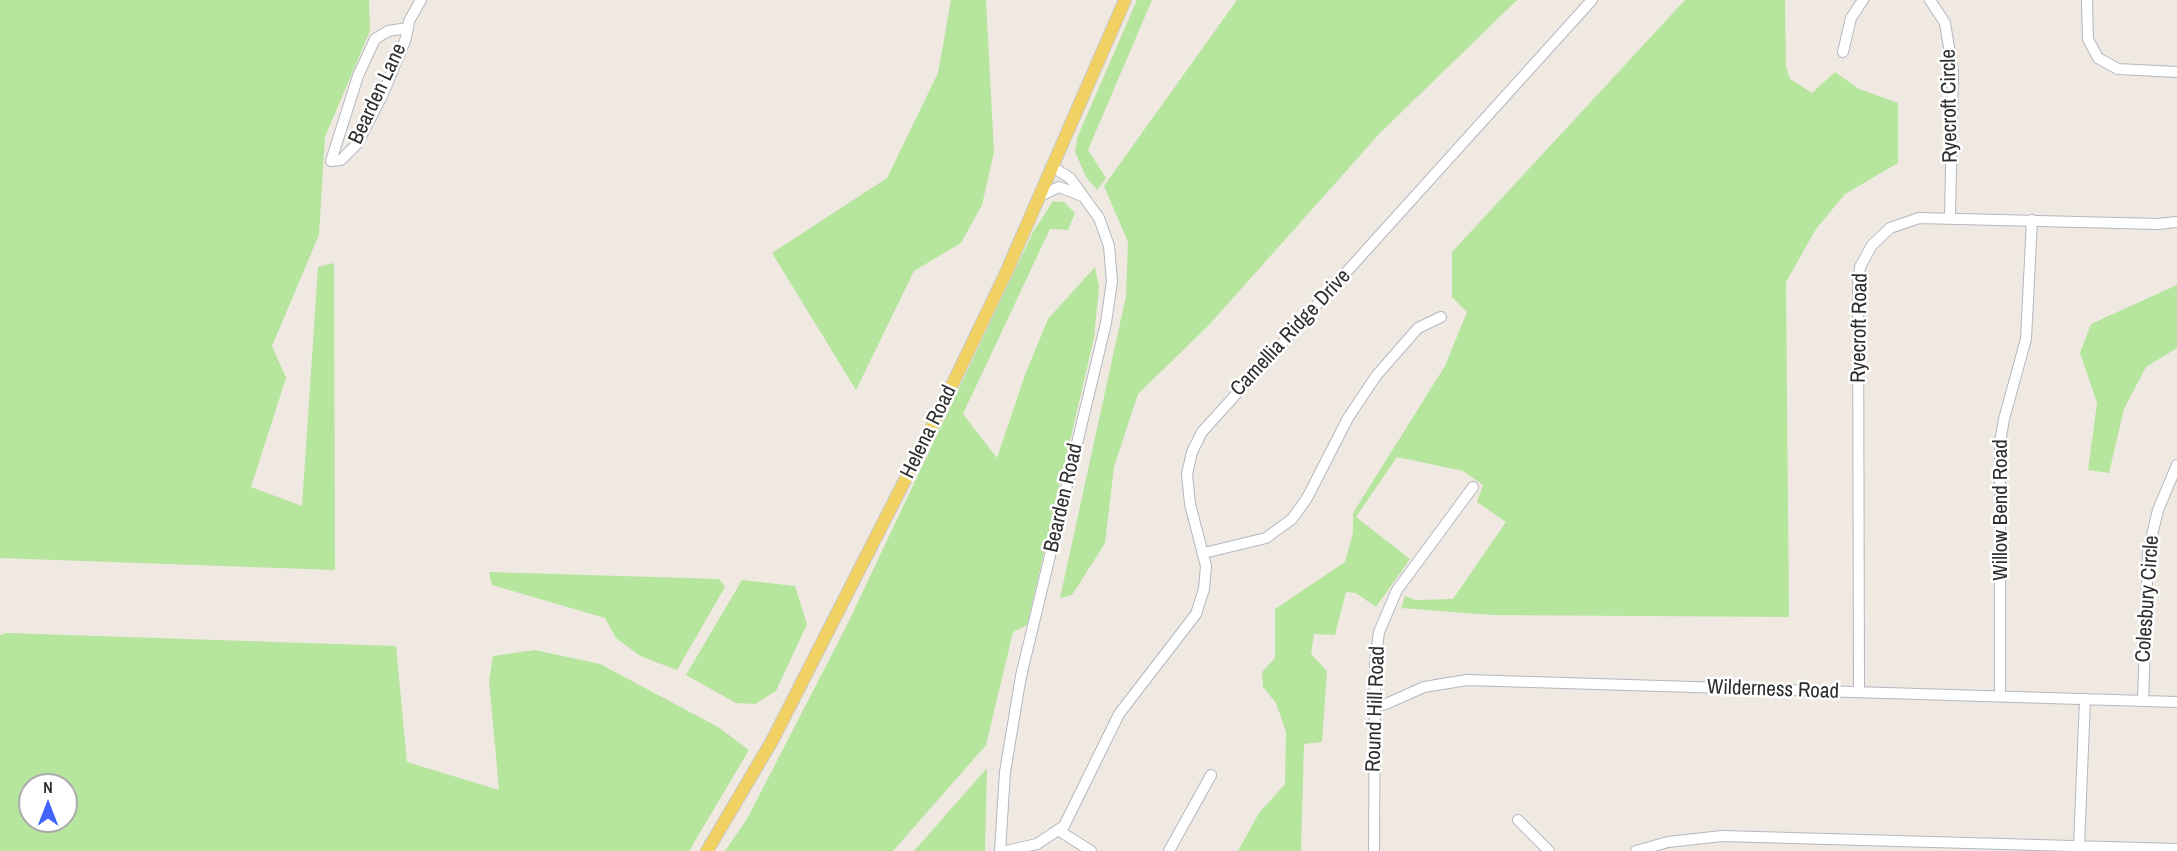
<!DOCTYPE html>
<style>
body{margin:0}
#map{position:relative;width:2177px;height:851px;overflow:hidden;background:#efe9e1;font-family:"Archivo Narrow",sans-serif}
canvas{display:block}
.north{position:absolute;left:18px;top:773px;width:60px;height:60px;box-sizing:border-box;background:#fff;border:2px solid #ababab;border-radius:50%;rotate:0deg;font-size:16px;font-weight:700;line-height:24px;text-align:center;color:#2e2e2e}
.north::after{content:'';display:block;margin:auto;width:21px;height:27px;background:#4264fb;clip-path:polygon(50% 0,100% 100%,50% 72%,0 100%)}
</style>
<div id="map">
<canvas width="2177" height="851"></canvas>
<div class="north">N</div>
</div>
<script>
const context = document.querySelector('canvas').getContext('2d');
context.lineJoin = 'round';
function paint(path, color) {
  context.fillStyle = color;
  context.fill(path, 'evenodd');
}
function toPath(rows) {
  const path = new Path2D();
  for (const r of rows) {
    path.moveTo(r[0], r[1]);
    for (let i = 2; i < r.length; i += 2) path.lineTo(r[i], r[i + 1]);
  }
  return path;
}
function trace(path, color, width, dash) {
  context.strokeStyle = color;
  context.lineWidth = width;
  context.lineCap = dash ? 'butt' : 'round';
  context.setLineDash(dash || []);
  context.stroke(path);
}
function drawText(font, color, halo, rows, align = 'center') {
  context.font = font + ' "Archivo Narrow",sans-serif';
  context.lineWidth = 5;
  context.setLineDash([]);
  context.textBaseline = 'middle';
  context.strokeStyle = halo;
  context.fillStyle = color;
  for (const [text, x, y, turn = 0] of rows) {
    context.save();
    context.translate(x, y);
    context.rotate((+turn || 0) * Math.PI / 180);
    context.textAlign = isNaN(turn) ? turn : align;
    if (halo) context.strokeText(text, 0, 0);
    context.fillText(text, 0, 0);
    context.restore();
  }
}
paint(toPath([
 [0,0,369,0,370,31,325,137,319,235,272,346,286,378,251,487,302,506,318,267,334,263,335,570,0,558],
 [951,0,986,0,994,152,982,205,961,243,914,271,856,390,772,253,887,178,938,73],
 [1137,0,1152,0,1088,150,1106,178,1097,190,1086,177,1075,152,1077,138],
 [1237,0,1517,0,1380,133,1208,326,1138,394,1114,467,1105,543,1072,595,1060,598,1126,296,1128,242,1104,186],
 [1685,0,1785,0,1786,67,1790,79,1812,93,1835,72,1859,89,1898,103,1898,163,1845,194,1816,229,1786,282,1789,617,1492,615,1401,608,1405,596,1416,600,1453,599,1506,522,1477,502,1483,485,1463,471,1397,457,1356,517,1410,559,1376,607,1356,593,1346,592,1335,635,1314,634,1311,654,1327,671,1322,742,1304,744,1301,851,1238,851,1259,813,1285,784,1286,732,1276,703,1263,687,1262,672,1275,658,1275,609,1345,562,1353,533,1353,513,1445,366,1467,312,1452,297,1452,252],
 [1053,201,1064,202,1075,213,1068,230,1050,229,963,414,997,458,1025,375,1048,319,1095,267,1099,287,1094,338,1027,625,1013,632,986,745,893,851,725,851,747,819,847,625,1033,232],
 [2177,285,2177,348,2146,367,2124,409,2109,473,2088,470,2097,403,2080,353,2091,324],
 [489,572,719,579,725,587,677,670,640,656,616,638,605,618,492,585],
 [742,580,795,586,807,624,776,691,755,704,736,703,686,675],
 [7,633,396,646,407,762,499,790,489,680,493,656,535,650,600,664,718,727,749,750,689,851,0,851,0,635],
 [30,785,66,785,66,821,30,821],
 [987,768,985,851,914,851]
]), '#b6e59e');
const minor = toPath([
 [1930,0,1945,23,1953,71,1950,217],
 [2087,0,2088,39,2098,58,2118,69,2177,72],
 [408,28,388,31,375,39,358,76,331,161,341,160,357,144,382,96,405,41,408,28,409,21,421,0],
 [1843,52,1851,18,1863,0],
 [1038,197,1059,187,1082,196],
 [1204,553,1266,538,1292,519,1307,498,1348,418,1376,376,1418,328,1441,317],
 [1859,692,1858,285,1860,267,1872,245,1890,228,1919,218,2158,224,2177,222],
 [2000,696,2000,442,2004,419,2026,339,2032,220],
 [2143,701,2148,552,2158,510,2177,465],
 [1374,706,1386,704,1424,687,1467,680,2177,702],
 [1518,820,1549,851],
 [1058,830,1091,851],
 [2079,846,2085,699],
 [1000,851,1005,772,1021,676,1106,323,1112,281,1109,246,1099,218,1070,178,1051,166],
 [1006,851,1037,844,1064,826,1119,714,1196,614,1204,589,1206,566,1190,504,1187,474,1192,452,1202,432,1592,0],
 [1169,851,1211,775],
 [1374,851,1375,663,1379,632,1397,590,1473,487],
 [1636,851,1668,842,1722,836,2177,849]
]);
const major = toPath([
 [707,851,772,741,930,431,1005,275,1125,0]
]);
trace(minor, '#b4b7c1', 12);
trace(major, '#c9c9c9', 14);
trace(minor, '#fff', 10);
trace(major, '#f2d163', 12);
drawText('21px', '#2e2e2e', '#fff', [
 ["Bearden Lane",378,94,-65],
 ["Ryecroft Circle",1950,106,-91],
 ["Ryecroft Road",1860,328,-89],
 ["Camellia Ridge Drive",1291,333,-47],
 ["Helena Road",929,432,-64],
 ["Bearden Road",1064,498,-77],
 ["Willow Bend Road",2001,510,-90],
 ["Colesbury Circle",2148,599,-86],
 ["Wilderness Road",1773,690,2],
 ["Round Hill Road",1376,709,-88]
]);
</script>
